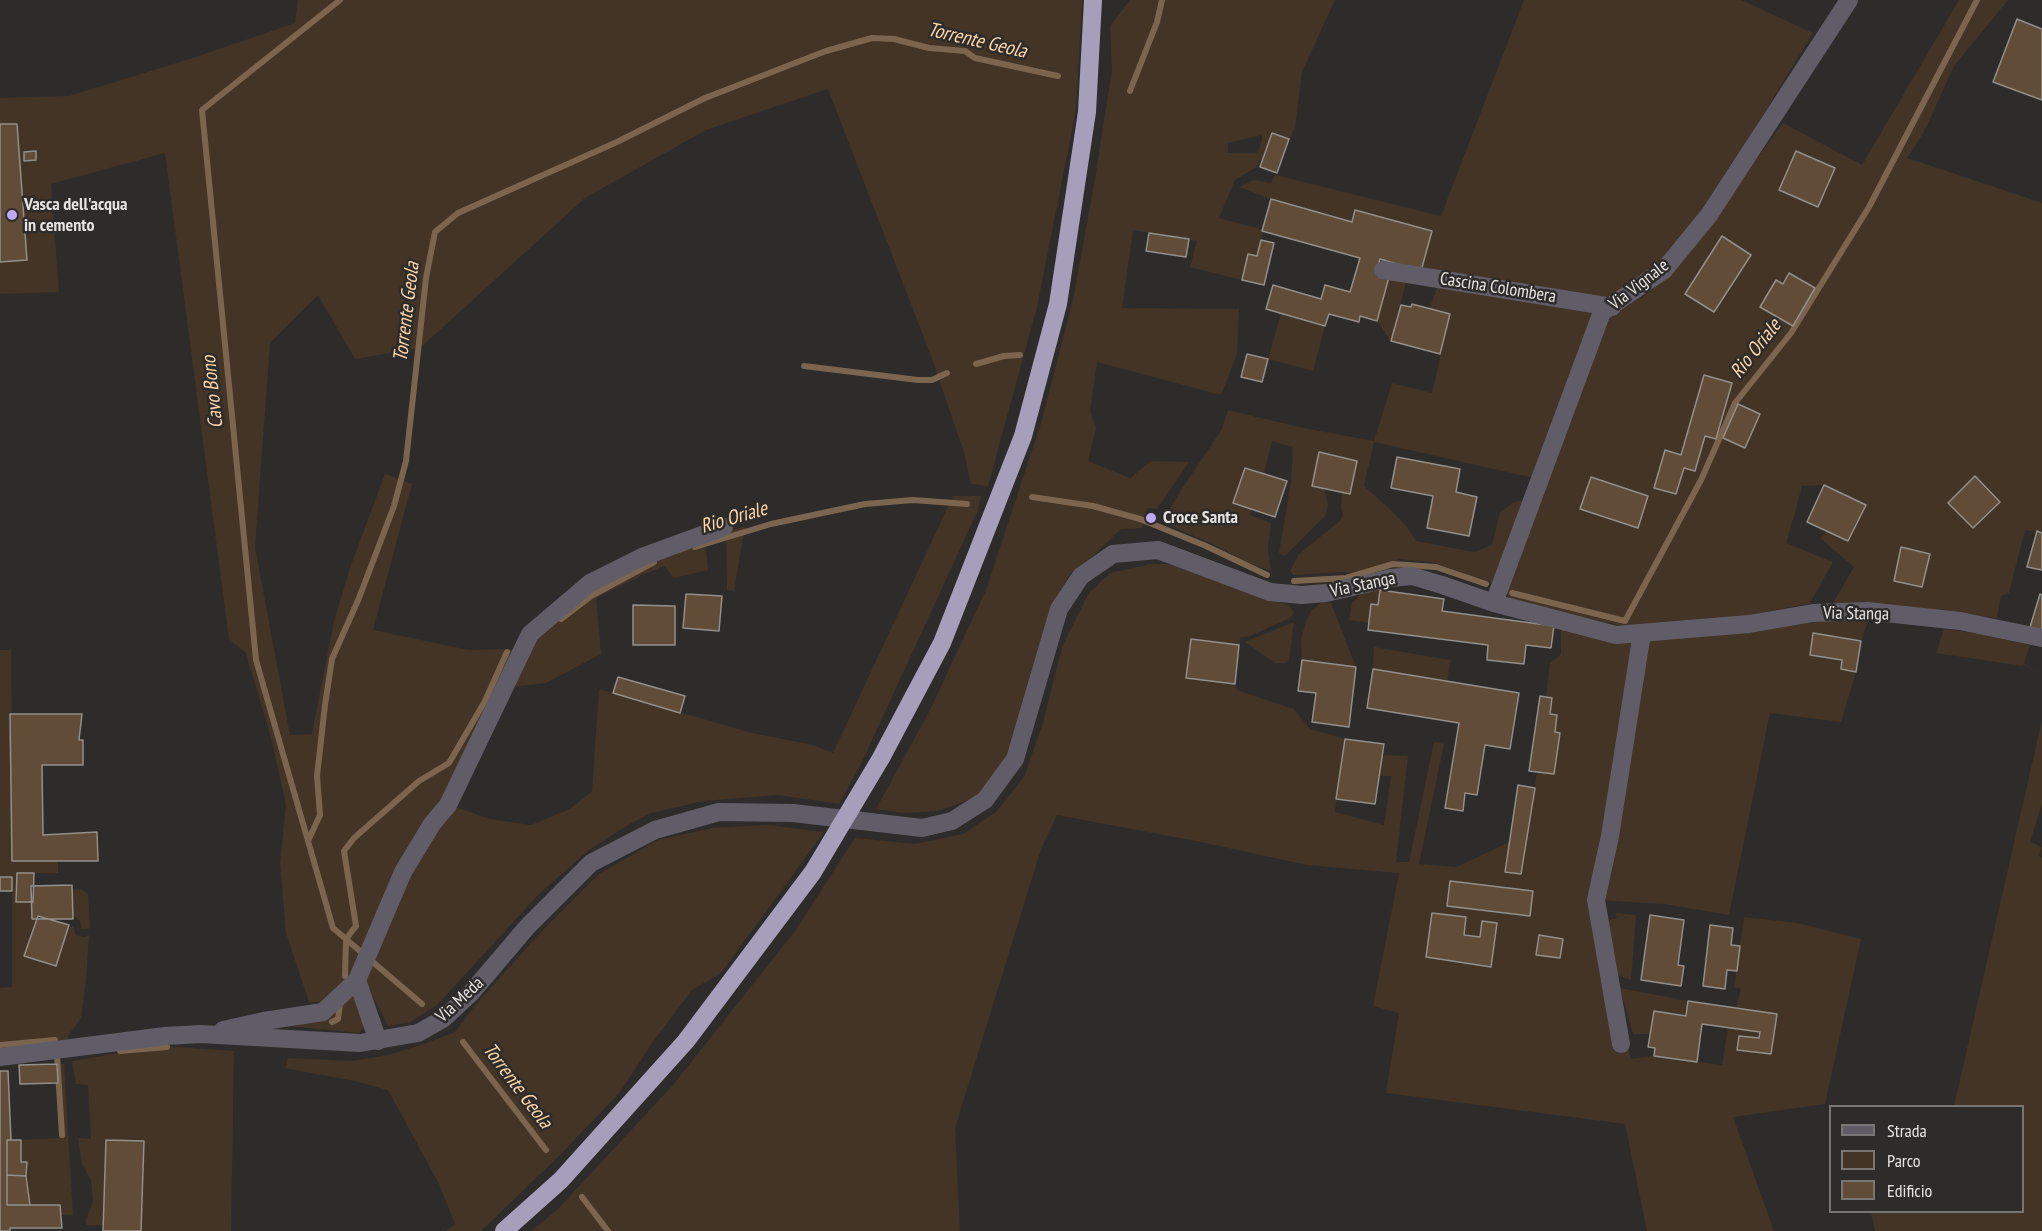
<!DOCTYPE html>
<style>
body{margin:0}
#map{position:relative;width:2042px;height:1231px;overflow:hidden;background:#2e2c2a;font-family:"PT Sans Narrow",sans-serif}
canvas{display:block}
.legend{position:absolute;left:1829px;top:1105px;width:195px;height:108px;box-sizing:border-box;background:#2e2c2a;border:2px solid #787674;margin:0;padding:8px 10px;list-style:none;font-size:18px;color:#e6e4e3}
.legend li{display:flex;align-items:center;gap:12px;height:30px}
.legend b{width:30px;border:2px solid #787674}
</style>
<div id="map">
<canvas width="2042" height="1231"></canvas>
<ul class="legend">
<li><b style="height:8px;background:#605d69"></b>Strada</li>
<li><b style="height:16px;background:#433425"></b>Parco</li>
<li><b style="height:16px;background:#604c37"></b>Edificio</li>
</ul>
</div>
<script>
const context = document.querySelector('canvas').getContext('2d');
context.lineJoin = 'round';
function paint(path, color) {
  context.fillStyle = color;
  context.fill(path, 'evenodd');
}
function toPath(rows) {
  const path = new Path2D();
  for (const r of rows) {
    path.moveTo(r[0], r[1]);
    for (let i = 2; i < r.length; i += 2) path.lineTo(r[i], r[i + 1]);
  }
  return path;
}
function trace(path, color, width, dash) {
  context.strokeStyle = color;
  context.lineWidth = width;
  context.lineCap = dash ? 'butt' : 'round';
  context.setLineDash(dash || []);
  context.stroke(path);
}
function drawText(font, color, halo, rows, align = 'center') {
  context.font = font + ' "PT Sans Narrow",sans-serif';
  context.lineWidth = 5;
  context.setLineDash([]);
  context.textBaseline = 'middle';
  context.strokeStyle = halo;
  context.fillStyle = color;
  for (const [text, x, y, turn = 0] of rows) {
    context.save();
    context.translate(x, y);
    context.rotate((+turn || 0) * Math.PI / 180);
    context.textAlign = isNaN(turn) ? turn : align;
    if (halo) context.strokeText(text, 0, 0);
    context.fillText(text, 0, 0);
    context.restore();
  }
}
paint(toPath([
 [298,0,1082,0,1076,110,1037,307,988,486,971,484,964,452,931,356,828,89,706,130,585,198,420,348,355,359,318,295,270,343,255,547,290,735,312,734,334,621,351,565,385,474,412,484,373,630,469,650,520,649,591,592,624,572,705,540,708,570,674,578,664,566,640,576,596,598,601,654,546,683,510,687,453,806,489,819,531,825,570,809,592,791,599,689,752,733,813,745,833,753,953,496,981,496,978,510,861,764,839,804,778,795,704,801,651,813,628,825,589,850,539,894,437,1005,410,1022,388,1026,363,977,326,1002,309,1002,286,933,280,863,286,805,272,741,246,653,229,639,165,153,51,184,59,292,0,294,0,98,69,96,196,57,295,23],
 [1130,0,1335,0,1302,72,1295,127,1289,139,1272,133,1262,160,1259,160,1258,166,1235,180,1219,218,1264,230,1257,256,1248,254,1242,280,1190,267,1197,241,1133,230,1122,308,1239,309,1237,354,1221,395,1097,362,1090,411,1096,428,1088,461,1130,478,1151,461,1189,462,1157,509,1147,508,1142,528,1121,529,1094,555,1072,571,1058,596,1009,758,985,790,969,800,937,811,904,813,876,809,930,710,986,590,1041,423,1073,300,1095,179,1112,69,1110,26],
 [1262,135,1262,141,1257,153,1228,153,1228,143],
 [1524,0,1741,0,1813,33,1753,131,1678,245,1656,267,1609,300,1476,278,1422,267,1431,231,1356,210,1352,222,1271,199,1239,187,1254,180,1271,183,1275,175,1441,216],
 [1959,0,2008,0,1954,66,1924,132,1907,158,2042,203,2042,533,2025,530,2009,593,2001,596,1997,618,1951,613,1991,636,2030,645,2024,663,2042,676,2024,664,2023,666,1936,653,1944,629,1979,634,1863,603,1833,603,1854,567,1820,538,1827,531,1796,509,1786,543,1833,562,1810,603,1737,618,1627,627,1510,601,1506,590,1607,318,1644,296,1679,262,1733,192,1783,123,1862,165],
 [1824,485,1865,505,1848,541,1834,535,1796,509,1802,486],
 [1377,269,1407,279,1391,341,1377,321],
 [1439,283,1594,309,1538,479,1374,442,1364,486,1391,510,1407,527,1416,541,1474,552,1492,545,1500,513,1512,503,1528,499,1497,585,1432,562,1400,559,1352,574,1344,572,1293,575,1290,571,1299,554,1341,520,1343,515,1341,508,1342,492,1350,494,1357,461,1319,453,1312,486,1324,489,1328,505,1325,516,1285,556,1279,553,1291,482,1293,447,1272,441,1264,474,1245,468,1233,503,1252,509,1250,515,1271,523,1268,549,1271,571,1246,562,1219,547,1162,522,1181,490,1222,429,1228,410,1303,428,1374,441,1392,383,1432,393,1450,314,1429,309],
 [1281,314,1325,326,1313,371,1268,359],
 [745,526,734,591,727,590,726,532],
 [1151,564,1168,564,1288,605,1294,612,1290,618,1250,636,1240,638,1239,645,1191,640,1186,678,1235,684,1237,690,1294,709,1310,729,1345,739,1335,812,1384,825,1391,776,1379,776,1382,755,1408,756,1396,862,1409,862,1434,742,1444,744,1419,864,1456,867,1510,842,1505,871,1521,874,1537,772,1554,774,1560,733,1555,732,1557,715,1550,714,1552,698,1546,697,1550,663,1561,654,1561,627,1639,641,1594,903,1631,1059,1654,1056,1722,1065,1728,1028,1760,1032,1759,1038,1739,1036,1738,1050,1771,1054,1776,1014,1736,1008,1741,989,1734,987,1744,917,1798,923,1861,939,1825,1104,1733,1117,1774,1231,1647,1231,1625,1124,1386,1093,1399,1013,1373,1006,1399,873,1307,865,1196,841,1057,815,1041,849,955,1128,960,1231,531,1231,556,1211,673,1085,795,931,855,838,915,844,963,834,996,812,1024,777,1043,723,1062,647,1089,593,1110,573],
 [1380,590,1378,605,1371,604,1369,623,1349,620,1352,603,1362,593],
 [1322,602,1331,603,1356,667,1302,660,1301,639,1306,622,1311,611],
 [1853,618,1869,618,1861,641,1856,672,1841,722,1770,713,1729,915,1665,904,1597,900,1643,641],
 [1294,622,1289,660,1286,663,1275,663,1245,642],
 [1374,647,1451,660,1447,681,1373,669],
 [0,650,11,650,12,860,58,861,58,873,17,873,17,901,31,902,32,919,36,919,24,956,56,966,68,928,73,926,76,935,84,937,89,935,86,981,81,1018,68,1036,67,1041,0,1048,0,988,12,987,12,877,0,877],
 [2042,720,2042,804,2030,842,2042,847,2039,856,2042,858,2042,1231,1875,1231,1871,1212,2022,1212,2022,1106,1954,1106],
 [768,825,824,832,721,973,692,990,655,1039,620,1092,561,1154,481,1231,446,1231,455,1224,439,1184,388,1090,354,1081,285,1068,288,1058,351,1061,388,1055,427,1043,455,1032,477,1003,540,933,599,874,658,840,712,828],
 [81,889,88,894,90,928,81,929,80,920,73,916,72,890],
 [1615,913,1636,915,1631,980,1615,974,1606,921,1617,918],
 [1620,988,1688,1001,1686,1016,1654,1011,1650,1034,1633,1034],
 [350,989,365,1026,359,1033,289,1026],
 [162,1046,234,1051,231,1231,141,1231,143,1141,106,1140,104,1225,86,1225,86,1219,93,1202,91,1180,82,1164,78,1138,91,1139,88,1085,76,1084,72,1061],
 [57,1064,64,1064,73,1215,60,1215,60,1205,30,1205,27,1162,21,1162,21,1140,60,1138]
]), '#433425');
trace(toPath([
 [340,0,202,110,256,660,333,928,422,1004],
 [1130,91,1157,22,1162,0],
 [976,364,1004,356,1020,355],
 [804,366,918,380,932,380,947,373],
 [1032,497,1093,506,1140,519,1206,546,1267,575],
 [695,547,771,524,865,504,913,500,967,504],
 [1294,581,1346,578,1393,564,1436,567,1486,584],
 [1512,593,1625,621,1701,480,1735,403,1791,333,1869,207,1977,0],
 [561,619,591,596,654,562],
 [308,841,320,815,317,776,325,705,332,659,359,598,394,506,406,461,426,278,435,232,458,213,617,142,705,98,826,51,872,38,894,39,929,48,965,51,975,58,1058,76],
 [345,976,346,939,356,926,344,851,354,838,419,781,449,763,485,701,507,652],
 [332,1022,338,1019,340,1004],
 [463,1042,546,1150],
 [0,1045,55,1040],
 [120,1051,167,1047],
 [57,1055,62,1135],
 [582,1197,608,1231]
]), '#7b654f', 6);
const building = toPath([
 [2017,19,2042,29,2042,100,1993,82,2017,19],
 [0,124,17,124,27,260,0,262,0,124],
 [1272,133,1289,139,1277,173,1260,167,1272,133],
 [36,151,36,160,24,161,24,152,36,151],
 [1796,151,1835,168,1818,207,1779,190,1796,151],
 [1271,199,1352,222,1355,210,1432,231,1421,271,1380,259,1376,273,1389,277,1377,321,1360,316,1359,322,1329,314,1325,326,1266,309,1273,285,1321,299,1325,285,1350,292,1360,258,1262,231,1271,199],
 [1149,233,1189,239,1186,257,1146,251,1149,233],
 [1722,236,1751,255,1714,312,1685,294,1722,236],
 [1261,240,1274,243,1264,285,1242,280,1248,254,1257,256,1261,240],
 [1789,273,1815,288,1793,326,1760,307,1776,280,1783,284,1789,273],
 [1412,304,1450,314,1440,354,1391,341,1401,305,1411,307,1412,304],
 [1247,354,1268,359,1262,382,1241,377,1247,354],
 [1704,375,1732,383,1716,439,1705,436,1695,471,1684,468,1676,494,1654,488,1665,450,1681,455,1704,375],
 [1738,404,1760,414,1745,448,1723,438,1738,404],
 [1319,452,1357,461,1350,494,1312,486,1319,452],
 [1397,457,1460,469,1456,492,1477,497,1469,536,1427,528,1433,496,1391,488,1397,457],
 [1245,468,1287,481,1275,517,1233,503,1245,468],
 [1975,476,2000,502,1973,528,1948,503,1975,476],
 [1591,477,1648,496,1638,528,1580,509,1591,477],
 [1824,485,1866,505,1848,541,1807,522,1824,485],
 [2037,531,2042,533,2042,570,2027,567,2037,531],
 [1901,547,1930,554,1922,587,1894,581,1901,547],
 [1380,590,1444,599,1442,611,1554,626,1551,648,1526,645,1524,664,1487,660,1488,645,1368,630,1371,604,1378,605,1380,590],
 [686,594,722,596,719,631,683,628,686,594],
 [2040,594,2042,595,2042,631,2030,627,2040,594],
 [633,605,675,606,675,645,633,645,633,605],
 [1813,633,1861,641,1856,672,1841,669,1842,660,1810,655,1813,633],
 [1191,639,1239,645,1235,684,1186,678,1191,639],
 [1302,660,1356,667,1349,727,1312,722,1316,693,1298,691,1302,660],
 [1373,669,1519,693,1510,749,1485,745,1477,795,1465,793,1463,811,1445,808,1459,723,1367,708,1373,669],
 [618,677,685,696,680,713,613,693,618,677],
 [1540,696,1552,698,1550,714,1557,715,1555,732,1560,733,1554,774,1529,771,1540,696],
 [10,714,82,714,79,740,83,740,83,765,42,765,43,835,97,832,98,861,12,861,10,714],
 [1345,739,1384,744,1375,804,1336,799,1345,739],
 [1518,785,1535,788,1521,874,1505,872,1518,785],
 [17,873,34,873,33,902,16,902,17,873],
 [0,877,12,877,12,891,0,891,0,877],
 [1450,881,1533,891,1530,916,1447,906,1450,881],
 [72,885,73,919,32,919,31,886,72,885],
 [1432,913,1466,917,1464,935,1480,937,1482,921,1497,923,1491,967,1426,957,1432,913],
 [1650,915,1684,920,1678,965,1684,966,1681,986,1641,980,1650,915],
 [38,916,69,925,56,966,24,956,38,916],
 [1710,925,1733,928,1731,945,1740,946,1737,971,1727,970,1725,989,1703,986,1710,925],
 [1539,935,1563,939,1560,958,1536,955,1539,935],
 [1688,1001,1777,1014,1771,1054,1737,1050,1739,1036,1759,1038,1760,1032,1702,1024,1697,1062,1654,1056,1655,1048,1648,1047,1654,1011,1686,1016,1688,1001],
 [57,1064,58,1083,20,1084,19,1065,57,1064],
 [0,1071,8,1071,11,1140,7,1140,7,1205,60,1205,62,1228,10,1228,10,1231,0,1231,0,1071],
 [7,1140,21,1140,21,1162,27,1162,26,1176,7,1175,7,1140],
 [106,1140,144,1141,141,1231,103,1231,106,1140],
 [7,1175,26,1176,30,1205,7,1205,7,1175]
]);
paint(building, '#604c37');
trace(building, '#928f8c', 1.5);
trace(toPath([
 [1383,270,1612,307],
 [1494,603,1602,312,1664,270,1709,215,1849,0],
 [223,1030,264,1021,323,1012,357,980],
 [378,1041,357,980,403,872,432,824,448,805,530,634,590,583,642,557,724,527],
 [1621,1044,1596,900,1610,836,1642,633],
 [0,1057,165,1036,201,1034,360,1043,418,1033,443,1019,471,993,527,927,591,863,655,830,719,812,793,813,922,828,952,821,985,800,1015,759,1059,609,1081,576,1113,554,1158,550,1270,592,1302,595,1326,593,1391,578,1412,576,1442,585,1494,603,1616,635,1749,624,1813,613,1867,611,1960,621,2042,638]
]), '#605d69', 18);
trace(toPath([
 [504,1231,561,1180,686,1041,813,872,881,758,942,643,1023,436,1058,304,1087,112,1093,0]
]), '#a69fbc', 18);
for (const [x, y, r, color] of [
 [12,215,6,"#bea9f4"],
 [1151,518,6,"#bea9f4"]
]) {
  const dot = new Path2D();
  dot.arc(x, y, r, 0, 2 * Math.PI);
  context.fillStyle = color;
  context.fill(dot);
  trace(dot, '#2e2c2a', 2);
}
drawText('bold 18px', '#e6e4e3', '#2e2c2a', [
 ["Vasca dell'acqua",24,205],
 ["in cemento",24,226],
 ["Croce Santa",1163,518]
], 'left');
drawText('18px', '#e6e4e3', '#2e2c2a', [
 ["Via Vignale",1639,285,-38],
 ["Cascina Colombera",1498,288,9],
 ["Via Stanga",1363,585,-12],
 ["Via Stanga",1856,614,1],
 ["Via Meda",460,1000,-43]
]);
drawText('italic 20px', '#fed5aa', '#2e2c2a', [
 ["Torrente Geola",977,41,13],
 ["Torrente Geola",407,312,-83],
 ["Rio Oriale",1756,349,-52],
 ["Cavo Bono",213,392,-96],
 ["Rio Oriale",734,518,-16],
 ["Torrente Geola",517,1086,53]
]);
</script>
